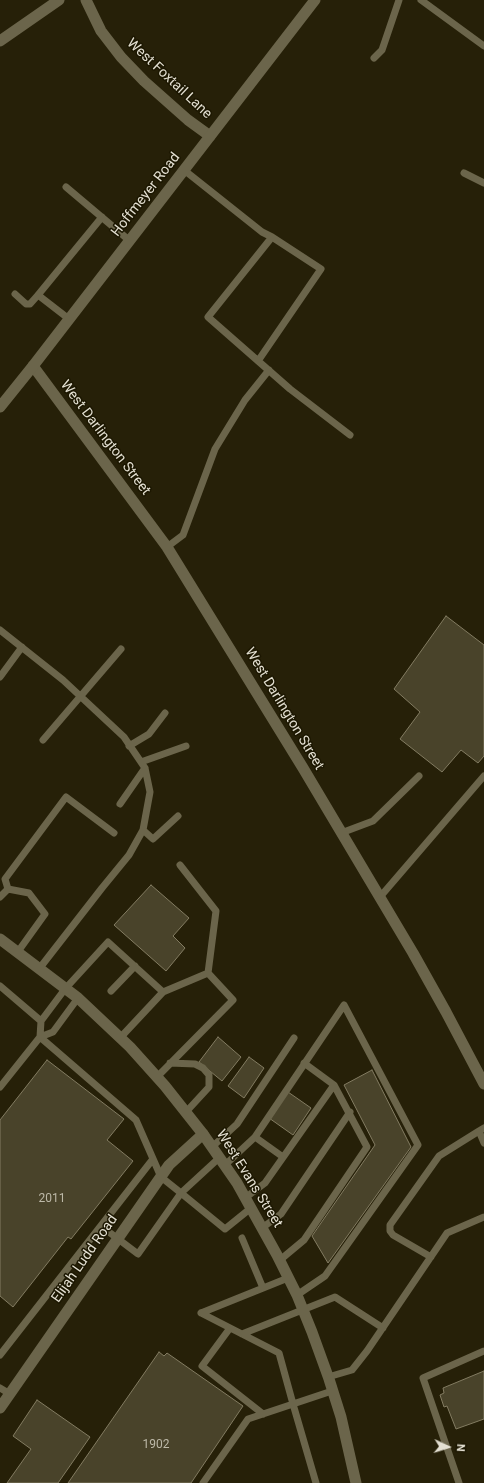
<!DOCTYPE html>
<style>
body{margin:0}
#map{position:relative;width:484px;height:1483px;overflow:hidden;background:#262008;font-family:Roboto,sans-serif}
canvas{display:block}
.north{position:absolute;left:428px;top:1427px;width:40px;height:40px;-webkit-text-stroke:3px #1c1701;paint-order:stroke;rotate:94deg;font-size:11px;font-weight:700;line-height:16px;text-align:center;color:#e4e0d2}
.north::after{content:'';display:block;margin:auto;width:14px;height:18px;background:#e4e0d2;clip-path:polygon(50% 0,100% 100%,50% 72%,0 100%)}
</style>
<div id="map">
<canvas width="484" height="1483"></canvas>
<div class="north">N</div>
</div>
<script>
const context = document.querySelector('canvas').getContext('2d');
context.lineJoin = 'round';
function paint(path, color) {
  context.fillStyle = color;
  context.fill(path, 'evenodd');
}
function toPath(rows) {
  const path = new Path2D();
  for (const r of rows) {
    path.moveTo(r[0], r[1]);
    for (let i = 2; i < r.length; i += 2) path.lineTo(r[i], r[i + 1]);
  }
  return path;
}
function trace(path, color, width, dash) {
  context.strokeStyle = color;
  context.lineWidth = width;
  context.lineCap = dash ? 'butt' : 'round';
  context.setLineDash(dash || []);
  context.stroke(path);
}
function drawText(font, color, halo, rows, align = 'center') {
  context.font = font + ' Roboto,sans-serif';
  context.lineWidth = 3;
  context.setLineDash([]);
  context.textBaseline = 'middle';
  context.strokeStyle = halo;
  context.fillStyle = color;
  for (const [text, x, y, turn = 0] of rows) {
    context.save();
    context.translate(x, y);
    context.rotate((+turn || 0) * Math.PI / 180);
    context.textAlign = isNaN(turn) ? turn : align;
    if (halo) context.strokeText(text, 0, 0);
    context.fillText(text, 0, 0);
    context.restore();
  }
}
const building = toPath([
 [446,616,484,645,484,756,478,763,461,750,442,772,400,739,420,712,394,689,446,616],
 [151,885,189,918,173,936,185,948,166,971,114,925,151,885],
 [218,1037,241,1057,222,1081,199,1062,218,1037],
 [249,1057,264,1068,244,1098,228,1086,249,1057],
 [47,1060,124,1119,107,1140,133,1161,71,1239,68,1237,13,1307,0,1296,0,1120,47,1060],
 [372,1070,411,1147,328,1263,312,1236,375,1145,344,1085,372,1070],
 [288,1092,311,1108,293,1135,269,1118,288,1092],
 [159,1352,164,1356,167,1353,243,1406,191,1483,68,1483,159,1352],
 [484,1371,484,1419,456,1429,447,1406,444,1407,440,1395,444,1393,443,1388,484,1371],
 [37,1400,90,1437,58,1483,7,1483,31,1449,13,1436,37,1400]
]);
paint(building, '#49432a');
trace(building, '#837c62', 1);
trace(toPath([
 [421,0,484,46],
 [374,58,382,50,399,0],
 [184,170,262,232,272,237,208,317,290,389,350,435],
 [464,173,484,183],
 [66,187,130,241],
 [15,294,26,304,30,304,38,295],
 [69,319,38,295,102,217],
 [258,361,321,269,272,237],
 [167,547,183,535,215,449,245,400,269,370],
 [0,630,63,680,124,737,145,768,150,792,143,830,129,855,102,888,39,969],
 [0,677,22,647],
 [43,740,121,649],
 [129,746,149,734,165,713],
 [141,762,186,746],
 [120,804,145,768],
 [143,830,153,839,178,816],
 [341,833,373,821,419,776],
 [180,865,216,911,208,973],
 [8,889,5,879,66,797,114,833],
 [0,897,8,889,29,893,45,914,17,953],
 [380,897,484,776],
 [0,986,41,1021],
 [111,991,135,966],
 [78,998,53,1032,40,1037,41,1021,65,989,108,942,163,992],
 [120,1038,163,992,208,973,233,1000,157,1077],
 [170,1063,195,1064,203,1068,209,1075,209,1087,186,1112],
 [0,1087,40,1037,136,1120,161,1177,181,1193,138,1254,101,1226],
 [484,1128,479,1131,484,1143],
 [255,1137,283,1157],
 [212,1147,237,1124,294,1038],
 [219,1158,181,1193,225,1229,251,1208],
 [225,1165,255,1137,344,1005,418,1145,325,1276,297,1295],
 [245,1198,265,1183,334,1085],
 [262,1228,281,1214,350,1112],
 [242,1238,263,1288],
 [431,1257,393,1235,390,1231,390,1225,439,1156,479,1131],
 [280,1260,304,1240,367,1147,334,1085,304,1063],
 [201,1313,279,1353,293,1404,248,1419,203,1483],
 [201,1313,288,1278],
 [230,1328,202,1366,263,1414],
 [242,1334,335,1297,383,1328],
 [0,1355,153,1159],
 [328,1377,352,1370,367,1351,447,1233,484,1217],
 [0,1388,10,1394],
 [316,1483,293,1404,332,1391],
 [459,1483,423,1378,484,1351]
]), '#6b654b', 7);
trace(toPath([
 [86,0,101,31,121,57,144,81,188,120,210,136],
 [0,41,59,0],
 [0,1408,169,1165,203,1134]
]), '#6b654b', 11);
trace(toPath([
 [33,366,167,547,303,768,413,953,446,1012,484,1084]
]), '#6b654b', 11);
trace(toPath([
 [0,407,33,366,315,0],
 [0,939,78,998,130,1047,165,1086,203,1134,237,1183,277,1255,297,1295,312,1332,329,1379,341,1417,356,1483]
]), '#6b654b', 11);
drawText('12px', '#bdb9a8', null, [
 ["2011",52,1199],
 ["1902",156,1445]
]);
drawText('14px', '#e4e0d2', '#1c1701', [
 ["West Foxtail Lane",169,79,43],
 ["Hoffmeyer Road",146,195,-52],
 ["West Darlington Street",105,438,53],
 ["West Darlington Street",284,709,59],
 ["West Evans Street",249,1179,58],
 ["Elijah Ludd Road",85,1259,-55]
]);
</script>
